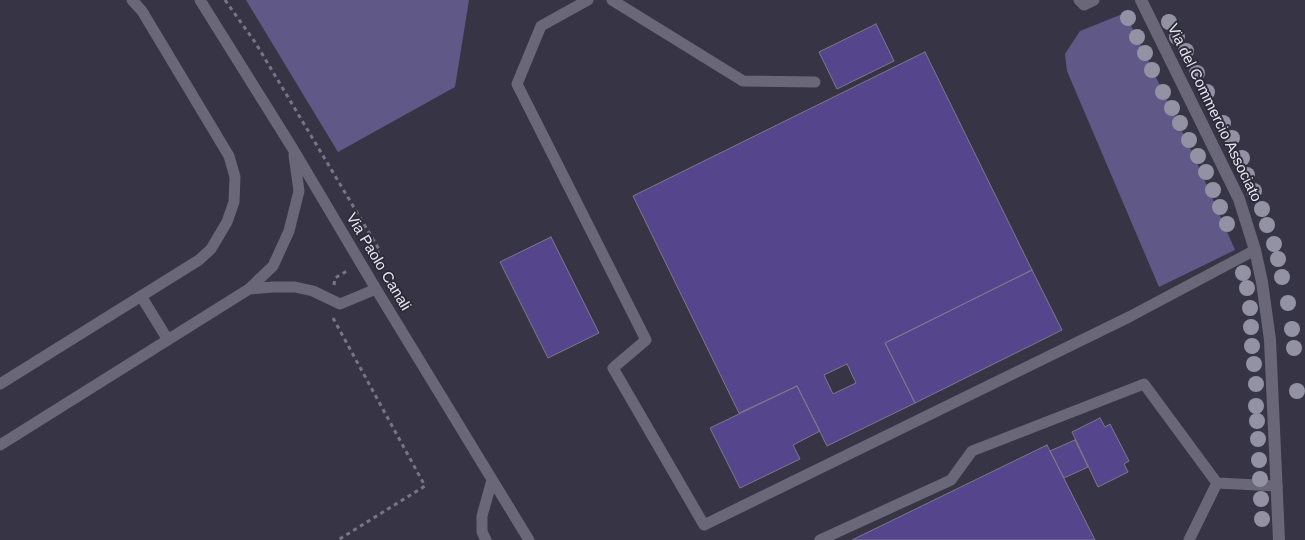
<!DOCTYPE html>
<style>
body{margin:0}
canvas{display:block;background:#373545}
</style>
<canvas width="1305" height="540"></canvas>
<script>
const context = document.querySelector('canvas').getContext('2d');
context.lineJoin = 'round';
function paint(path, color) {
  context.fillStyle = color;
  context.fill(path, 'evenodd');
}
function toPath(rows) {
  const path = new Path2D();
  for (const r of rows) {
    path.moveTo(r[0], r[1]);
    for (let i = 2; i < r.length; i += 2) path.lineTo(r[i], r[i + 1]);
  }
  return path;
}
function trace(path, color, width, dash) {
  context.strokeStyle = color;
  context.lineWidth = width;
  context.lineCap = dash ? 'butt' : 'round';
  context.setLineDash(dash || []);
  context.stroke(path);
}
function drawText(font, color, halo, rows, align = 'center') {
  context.font = font + ' Arial,sans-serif';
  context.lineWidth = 4;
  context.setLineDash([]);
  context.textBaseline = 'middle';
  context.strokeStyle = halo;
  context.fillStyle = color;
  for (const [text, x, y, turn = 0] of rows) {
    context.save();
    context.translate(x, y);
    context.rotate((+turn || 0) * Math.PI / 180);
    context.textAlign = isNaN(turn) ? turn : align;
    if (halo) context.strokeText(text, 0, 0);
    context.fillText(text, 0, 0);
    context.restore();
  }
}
paint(toPath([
 [246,0,469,0,455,87,338,152],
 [1125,13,1193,154,1235,250,1159,287,1067,71,1065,54,1080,31]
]), '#605886');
const building = toPath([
 [876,24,894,61,837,89,819,52,876,24],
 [925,52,1032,270,885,343,915,403,827,446,797,386,739,413,633,196,925,52],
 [847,364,856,383,833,394,824,375,847,364],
 [551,237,599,333,548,358,500,262,551,237],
 [1032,270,1062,330,915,403,885,343,1032,270],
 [797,386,820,431,793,445,800,459,740,488,710,428,797,386],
 [1100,418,1105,427,1110,424,1129,461,1124,464,1128,472,1098,487,1072,432,1100,418],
 [1075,440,1088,467,1064,478,1050,451,1075,440],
 [1047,445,1095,540,852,540,1047,445]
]);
paint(building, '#55458d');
trace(building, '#7b798b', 1);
trace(toPath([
 [225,0,255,42,380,251,374,255],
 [334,285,335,278,347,271],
 [333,318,425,486,338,540]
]), '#787684', 3, [4, 4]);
trace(toPath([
 [200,0,293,149,376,289,529,540],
 [588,0,541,26,517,84,646,340,613,368,704,525,1129,317,1255,250],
 [612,0,743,81,815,82],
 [1079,0,1084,5,1094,0],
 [249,289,273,287,295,287,313,291,340,304,376,289],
 [141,296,168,340],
 [0,384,199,260,211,249,227,222,234,202,235,177,229,156,142,11,132,0],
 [0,445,249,289,273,266,289,231,299,191,294,155],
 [1217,483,1277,486],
 [486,540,482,532,482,516,492,480],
 [820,540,951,480,972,451,1144,384,1217,483],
 [1189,540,1217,483]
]), '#696778', 11);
trace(toPath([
 [1141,0,1239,199,1255,250,1262,282,1270,340,1279,540]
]), '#696778', 12);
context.fillStyle = '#9391a4';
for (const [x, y] of [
 [1128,18],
 [1169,22],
 [1137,37],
 [1177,37],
 [1186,51],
 [1145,53],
 [1152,70],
 [1197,73],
 [1163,92],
 [1207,92],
 [1172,108],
 [1180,123],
 [1223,123],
 [1232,138],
 [1189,140],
 [1198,156],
 [1242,158],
 [1206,172],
 [1247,175],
 [1213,190],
 [1254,191],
 [1220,207],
 [1262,209],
 [1227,224],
 [1267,225],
 [1274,244],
 [1278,259],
 [1243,273],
 [1282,277],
 [1247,288],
 [1288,303],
 [1250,308],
 [1251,327],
 [1292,329],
 [1252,346],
 [1294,348],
 [1254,364],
 [1256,384],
 [1297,391],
 [1256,406],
 [1257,421],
 [1258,439],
 [1259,460],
 [1260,479],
 [1261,499],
 [1262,519]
]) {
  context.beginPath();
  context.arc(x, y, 8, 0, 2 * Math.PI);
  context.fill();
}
drawText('15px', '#e7e6f0', '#2d2b3a', [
 ["Via del Commercio Associato",1214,113,64],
 ["Via Paolo Canali",378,262,59]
]);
</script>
